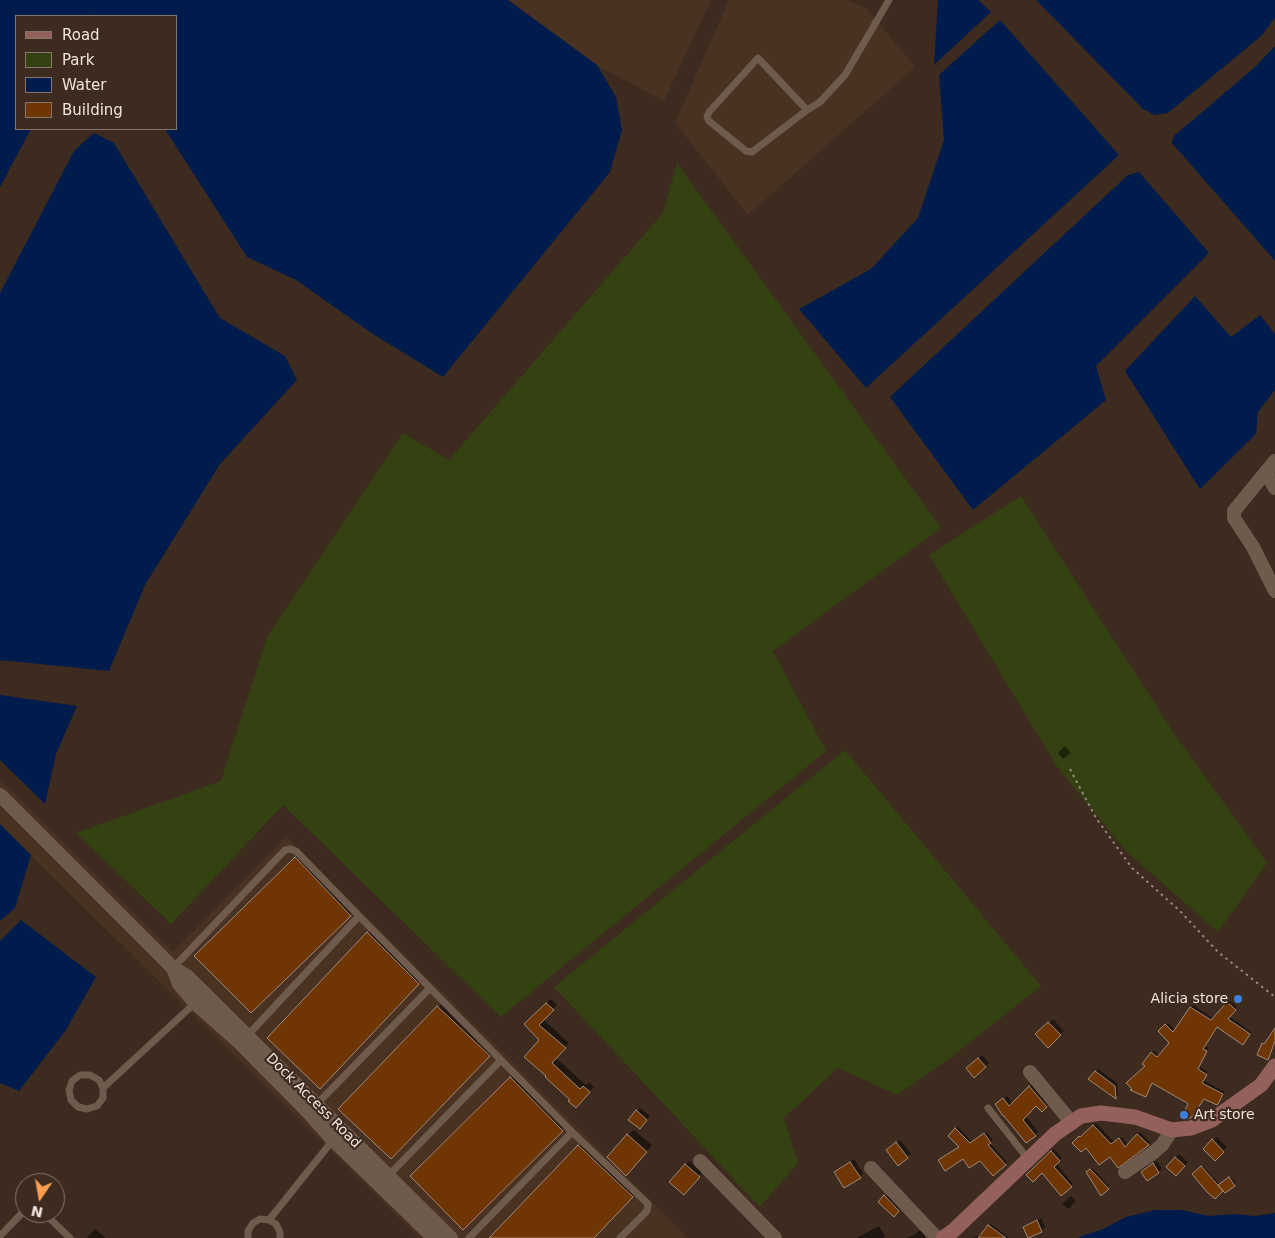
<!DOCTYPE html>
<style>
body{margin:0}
#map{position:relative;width:1275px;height:1238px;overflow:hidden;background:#3d2b20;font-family:"DejaVu Sans",sans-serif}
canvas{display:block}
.legend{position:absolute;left:15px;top:15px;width:162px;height:115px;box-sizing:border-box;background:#3d2b20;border:1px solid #85756c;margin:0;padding:6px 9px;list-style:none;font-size:15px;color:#f0e5dd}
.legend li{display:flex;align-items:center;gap:10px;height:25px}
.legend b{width:25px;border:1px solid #85756c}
.north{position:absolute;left:15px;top:1173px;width:50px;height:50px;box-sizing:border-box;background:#3d2b20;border:1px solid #85756c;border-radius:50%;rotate:192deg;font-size:14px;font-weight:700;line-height:20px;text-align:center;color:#f0e5dd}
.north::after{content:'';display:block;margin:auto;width:18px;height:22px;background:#fb9e51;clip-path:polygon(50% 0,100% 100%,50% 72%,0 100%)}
</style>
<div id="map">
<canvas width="1275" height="1238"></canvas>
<ul class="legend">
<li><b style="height:6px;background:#93605c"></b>Road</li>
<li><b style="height:14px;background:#344212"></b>Park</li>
<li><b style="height:14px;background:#001c4d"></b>Water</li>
<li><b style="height:14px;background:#6f3603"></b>Building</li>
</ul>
<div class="north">N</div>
</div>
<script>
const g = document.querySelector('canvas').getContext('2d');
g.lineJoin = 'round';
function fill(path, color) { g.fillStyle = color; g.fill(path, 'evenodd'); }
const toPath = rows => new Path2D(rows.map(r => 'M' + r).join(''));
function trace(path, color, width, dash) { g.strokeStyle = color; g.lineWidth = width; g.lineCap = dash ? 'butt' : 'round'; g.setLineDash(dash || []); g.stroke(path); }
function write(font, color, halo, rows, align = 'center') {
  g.font = font + ' "DejaVu Sans",sans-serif'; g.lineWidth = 4.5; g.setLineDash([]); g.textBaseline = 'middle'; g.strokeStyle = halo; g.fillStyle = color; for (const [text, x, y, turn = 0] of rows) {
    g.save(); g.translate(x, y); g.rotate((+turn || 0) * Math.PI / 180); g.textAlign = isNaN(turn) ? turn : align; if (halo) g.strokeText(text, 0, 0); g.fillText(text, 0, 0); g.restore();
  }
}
fill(toPath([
 [508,0,711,0,664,101,597,65],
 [729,0,847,0,867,9,915,67,748,215,675,123],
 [0,779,173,952,286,837,496,1045,688,1238,419,1238,363,1182,0,825]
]), '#493222');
fill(toPath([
 [677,163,941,528,773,651,826,751,501,1017,283,805,171,924,76,833,221,781,267,637,403,433,449,460,663,213],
 [1021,496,1173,732,1267,863,1218,932,1126,851,1058,768,929,555],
 [845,750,1041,986,949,1059,897,1095,838,1068,784,1118,798,1163,760,1207,554,987]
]), '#344212');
fill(toPath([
 [0,0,508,0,597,65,616,97,622,130,610,172,443,377,373,334,296,280,247,257,165,129,176,129,176,16,93,16,91,14,90,16,16,16,16,129,31,129,0,187],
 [938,0,978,0,991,12,934,65],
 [1036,0,1275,0,1275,18,1261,36,1168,113,1155,115,1143,109],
 [1000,20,1119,155,866,388,799,309,871,269,918,218,944,140,939,75],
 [1275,46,1275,261,1172,143,1174,136,1255,67],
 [94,133,114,143,220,318,285,356,297,380,220,464,145,585,109,671,0,660,0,293,74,151],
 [1139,172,1209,253,1096,366,1106,400,973,510,890,397,1128,175],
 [1195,296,1231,337,1260,315,1275,334,1275,390,1258,412,1256,434,1200,489,1125,371],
 [0,695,77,706,56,754,45,804,0,760],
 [0,824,31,855,15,908,0,921],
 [21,920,96,977,66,1030,19,1091,0,1083,0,941],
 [1155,1210,1182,1210,1208,1216,1235,1214,1255,1216,1275,1213,1275,1238,1077,1238,1103,1229,1126,1217]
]), '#001c4d');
fill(toPath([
 [1065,746,1071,753,1063,759,1058,753],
 [301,852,356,909,251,1011,196,956],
 [374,927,424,978,320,1087,268,1038],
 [551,999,557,1005,543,1019,569,1043,556,1058,586,1085,589,1082,594,1087,576,1106,571,1100,547,1077,541,1040,525,1024],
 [444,1001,495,1050,391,1158,340,1109],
 [1230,1001,1237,1007,1229,1016,1251,1032,1245,1041,1218,1026,1204,1046,1208,1048,1199,1066,1208,1072,1203,1080,1225,1092,1219,1101,1204,1098,1192,1116,1189,1104,1153,1082,1148,1093,1146,1095,1147,1066,1151,1053,1154,1051,1160,1055,1171,1043,1160,1031,1168,1023,1176,1031,1193,1005,1214,1019],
 [1053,1019,1064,1031,1048,1046,1037,1034],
 [982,1055,989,1063,985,1066,971,1065],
 [1098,1069,1117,1083,1118,1095,1115,1097,1090,1079],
 [517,1072,568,1124,463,1228,412,1176],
 [1033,1083,1050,1103,1042,1110,1036,1104,1026,1116,1038,1132,1035,1135,1000,1101,1007,1096,1013,1104],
 [640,1108,650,1116,643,1124,637,1111],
 [1096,1123,1114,1142,1122,1137,1128,1146,1140,1132,1150,1142,1118,1166,1110,1155,1086,1146,1073,1143],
 [958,1127,972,1142,986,1132,993,1140,990,1143,1007,1162,1005,1164,980,1160,961,1147,949,1136],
 [634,1130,652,1145,632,1168,628,1135],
 [1217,1137,1227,1147,1215,1159,1205,1149],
 [584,1140,638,1190,593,1238,491,1238],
 [900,1140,911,1153,898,1164,891,1147],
 [1054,1149,1062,1158,1056,1163,1073,1184,1071,1186,1042,1171,1027,1175],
 [1179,1154,1188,1162,1176,1174,1168,1167],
 [854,1159,863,1173,860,1177,839,1169],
 [689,1161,702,1172,688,1189,671,1181],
 [1157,1161,1162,1169,1147,1179,1146,1168],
 [1203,1166,1220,1185,1231,1177,1236,1183,1225,1191,1223,1189,1215,1197,1194,1174],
 [1092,1168,1109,1186,1102,1194,1088,1172],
 [889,1192,902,1206,894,1215,880,1202],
 [1071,1196,1076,1201,1068,1209,1062,1204],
 [1041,1218,1045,1227,1042,1231,1029,1237,1026,1227,1029,1223],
 [991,1224,1009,1238,973,1238,985,1232],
 [879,1226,885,1236,883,1238,856,1238],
 [95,1229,106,1238,87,1238],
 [920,1230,926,1236,924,1238,906,1238,914,1235]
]), '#0007');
const building = toPath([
 [295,857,351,916,251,1013,194,956,295,857],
 [367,932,419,984,320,1089,267,1038,367,932],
 [1227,1002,1236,1010,1228,1019,1250,1034,1243,1045,1217,1027,1203,1049,1207,1051,1198,1069,1207,1075,1202,1083,1223,1094,1218,1104,1217,1105,1204,1099,1192,1117,1188,1119,1182,1116,1188,1104,1187,1103,1152,1083,1146,1097,1130,1090,1132,1089,1126,1083,1145,1066,1142,1064,1151,1052,1157,1057,1169,1043,1158,1031,1165,1024,1173,1032,1190,1007,1211,1020,1227,1002],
 [546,1003,554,1010,539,1025,566,1048,552,1063,580,1089,583,1086,590,1092,576,1108,568,1101,570,1100,545,1077,546,1076,524,1057,539,1040,524,1024,546,1003],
 [437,1006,490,1056,391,1159,338,1109,437,1006],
 [1048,1022,1061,1035,1048,1048,1035,1034,1048,1022],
 [1275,1028,1275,1041,1268,1060,1257,1055,1262,1043,1264,1044,1275,1028],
 [978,1058,986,1067,974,1078,966,1068,978,1058],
 [1095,1071,1115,1086,1116,1099,1088,1079,1095,1071],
 [510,1077,563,1131,463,1230,410,1176,510,1077],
 [1029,1086,1047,1107,1042,1112,1036,1106,1023,1120,1036,1136,1026,1143,1004,1116,1003,1116,995,1104,1003,1098,1009,1106,1029,1086],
 [636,1110,647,1120,640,1129,628,1120,636,1110],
 [1093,1125,1111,1144,1119,1138,1125,1147,1137,1134,1149,1145,1118,1168,1110,1157,1099,1165,1086,1148,1081,1152,1072,1143,1079,1136,1080,1137,1093,1125],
 [955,1128,970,1143,984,1133,991,1143,988,1145,1006,1165,993,1176,980,1161,969,1168,963,1159,945,1171,938,1160,959,1147,948,1136,955,1128],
 [627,1134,647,1152,626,1176,607,1157,627,1134],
 [1212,1139,1224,1152,1215,1161,1203,1149,1212,1139],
 [896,1142,908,1158,898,1166,886,1150,896,1142],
 [578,1145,633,1197,594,1238,489,1238,578,1145],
 [1051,1151,1060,1161,1054,1167,1072,1187,1061,1196,1042,1173,1033,1182,1026,1175,1051,1151],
 [1175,1157,1185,1166,1176,1176,1166,1167,1175,1157],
 [850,1162,861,1178,844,1188,834,1172,850,1162],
 [1153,1163,1159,1173,1147,1181,1141,1172,1153,1163],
 [685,1164,700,1177,684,1195,669,1182,685,1164],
 [1201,1166,1223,1191,1215,1199,1207,1192,1192,1174,1201,1166],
 [1090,1169,1109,1189,1101,1196,1086,1172,1090,1169],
 [1229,1177,1235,1186,1225,1193,1218,1185,1229,1177],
 [884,1195,899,1211,894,1217,878,1202,884,1195],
 [1037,1220,1042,1232,1028,1238,1023,1227,1037,1220],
 [988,1225,1006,1238,978,1238,988,1225]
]);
fill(building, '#6f3603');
trace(building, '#9e897b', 1);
trace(toPath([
 [1070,769,1096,818,1132,868,1180,911,1218,952,1275,997]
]), '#95877d', 2, [2.5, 4]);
trace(toPath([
 [807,110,752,152,746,151,709,121,707,117,709,112,758,58,807,110,812,107,820,102,845,75,889,0],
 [173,968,285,850,290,849,296,851,359,916,572,1132,648,1204,647,1211,620,1238],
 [247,1036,359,916],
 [103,1088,99,1080,90,1075,80,1075,72,1081,69,1090,71,1100,78,1107,87,1109,97,1106,103,1098,103,1088,195,1003],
 [316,1105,430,988],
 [988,1108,1028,1159],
 [386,1178,501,1060],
 [44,1213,70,1238],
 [269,1220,333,1140],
 [0,1236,25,1210],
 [248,1238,248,1231,253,1223,260,1219,269,1220,276,1224,280,1232,280,1238],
 [469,1238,572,1132]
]), '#6f5b4e', 7);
trace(toPath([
 [1275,461,1234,511,1234,518,1253,547,1275,591],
 [1266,472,1275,488],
 [0,795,173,968,187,976,451,1238],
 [173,968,179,984,195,1003,240,1043,309,1113,333,1140,434,1238],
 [1030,1072,1072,1123],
 [700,1161,775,1238],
 [871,1168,937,1238],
 [1125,1172,1154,1152,1162,1145,1172,1130]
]), '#6f5b4e', 14);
trace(toPath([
 [943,1238,953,1231,1055,1134,1081,1116,1101,1113,1135,1117,1172,1130,1191,1128,1212,1120,1261,1085,1275,1066]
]), '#93605c', 15);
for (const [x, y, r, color] of [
 [1238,999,5,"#3f7fe0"],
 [1184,1115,5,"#3f7fe0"]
]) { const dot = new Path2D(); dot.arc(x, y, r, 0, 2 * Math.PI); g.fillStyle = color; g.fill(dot); trace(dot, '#3d2b20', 2); }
write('14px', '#f0e5dd', '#3d2b20', [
 ["Alicia store",1228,999],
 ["Art store",1194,1115,"left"]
], 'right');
write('14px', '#f0e5dd', '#3d2b20', [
 ["Dock Access Road",313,1101,45]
]);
</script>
